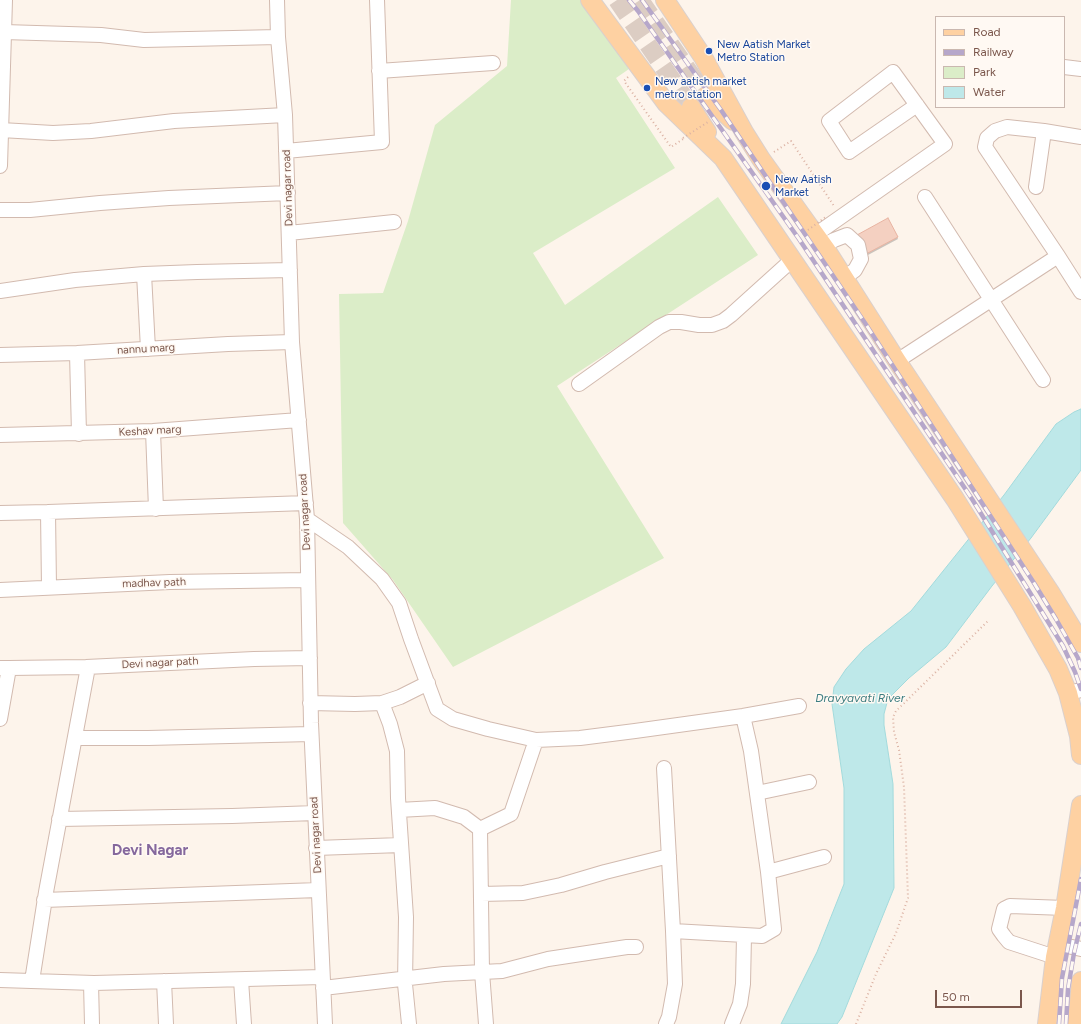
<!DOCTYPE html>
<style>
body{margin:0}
#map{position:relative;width:1081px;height:1024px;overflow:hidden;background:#fdf4eb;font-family:Figtree,sans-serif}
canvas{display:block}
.legend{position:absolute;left:935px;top:16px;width:130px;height:92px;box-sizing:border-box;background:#fff9f3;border:1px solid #cab8b0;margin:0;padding:5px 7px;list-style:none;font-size:12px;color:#7b574c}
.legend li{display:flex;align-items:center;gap:8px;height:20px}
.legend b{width:20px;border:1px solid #cab8b0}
.scale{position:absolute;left:935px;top:990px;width:87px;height:18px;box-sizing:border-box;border:2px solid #7b574c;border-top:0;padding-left:5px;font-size:12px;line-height:14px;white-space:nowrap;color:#7b574c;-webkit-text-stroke:3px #fff9f3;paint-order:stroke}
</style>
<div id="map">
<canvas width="1081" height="1024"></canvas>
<ul class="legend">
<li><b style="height:5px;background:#fed1a2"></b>Road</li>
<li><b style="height:5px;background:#b6a7ca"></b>Railway</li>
<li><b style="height:11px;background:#dbedc8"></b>Park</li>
<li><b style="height:11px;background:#bee8e9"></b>Water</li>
</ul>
<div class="scale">50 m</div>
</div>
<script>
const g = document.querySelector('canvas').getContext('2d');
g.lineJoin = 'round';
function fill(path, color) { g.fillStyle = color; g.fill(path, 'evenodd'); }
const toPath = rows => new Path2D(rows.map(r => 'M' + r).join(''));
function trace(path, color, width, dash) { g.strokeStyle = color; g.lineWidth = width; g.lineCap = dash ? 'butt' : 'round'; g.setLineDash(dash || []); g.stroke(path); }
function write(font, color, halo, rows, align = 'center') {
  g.font = font + ' Figtree,sans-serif'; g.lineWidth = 3; g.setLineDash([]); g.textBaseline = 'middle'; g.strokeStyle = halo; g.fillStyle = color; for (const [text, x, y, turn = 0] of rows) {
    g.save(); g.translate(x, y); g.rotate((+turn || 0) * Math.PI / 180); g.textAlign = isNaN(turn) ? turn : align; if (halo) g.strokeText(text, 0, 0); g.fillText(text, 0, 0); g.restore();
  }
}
fill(toPath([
 [511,0,580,0,629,69,616,78,675,168,533,253,565,305,718,197,758,255,557,386,664,558,453,667,393,580,343,523,339,294,383,293,408,221,435,125,507,66]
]), '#dbedc8');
const water = toPath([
 [1081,409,1081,470,1031,538,992,586,946,647,909,678,888,699,884,714,884,725,893,784,894,888,842,1017,837,1024,781,1024,817,952,844,884,844,788,832,704,834,687,846,669,864,649,911,611,1004,495,1056,424,1074,412,1081,409]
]);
fill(water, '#bee8e9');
trace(water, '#a3dadc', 1);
fill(toPath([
 [888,219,898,239,868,255,858,235]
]), '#0003');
const building = toPath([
 [888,218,898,237,866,254,857,235,888,218]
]);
fill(building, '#f4d0c1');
trace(building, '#e8b3a1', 1);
trace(toPath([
 [617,0,691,107],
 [640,0,706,96]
]), '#dccdc3', 18, [18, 9]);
const minor = toPath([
 [277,0,278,37,285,115,292,342,307,519,311,723,325,1024],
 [4,32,101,35,144,40,278,37],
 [1064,67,1081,69],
 [379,71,493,63],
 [1,130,53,133,91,131,174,121,285,115],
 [1081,137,1044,131,1007,127,995,131,987,138,985,147,1058,256,1081,292],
 [286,151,382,142,377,0],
 [0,166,5,0],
 [1036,187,1044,131],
 [925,197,1043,380],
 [0,210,30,210,100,203,169,198,288,193],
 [289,233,394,222],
 [815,235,945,144,893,72,829,121,849,152,917,105],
 [823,246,834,240,847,235,858,245,861,259,855,270,844,278],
 [144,274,148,349],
 [0,291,75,280,144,274,197,272,290,270],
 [77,353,79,434],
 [0,355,77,353,228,344,292,342],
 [897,361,1058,256],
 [579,384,659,327,669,322,681,322,699,325,712,325,723,321,731,315,793,259],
 [153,431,156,509],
 [0,435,153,431,299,420],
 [0,513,48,512],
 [307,519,348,547,382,579,399,603,411,639,437,709,453,719,488,729,536,740,580,738,635,731,743,716,799,706],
 [49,587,48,512,306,503],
 [0,590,170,582,308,580],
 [0,668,9,668,0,719],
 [9,668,86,667,254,659,310,658],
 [1068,693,1081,690],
 [310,703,355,704,382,703,390,724,397,751,398,798,406,917,405,984,409,1024],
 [382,703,400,697,428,683],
 [75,738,148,738,311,734],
 [664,768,673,931,675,984,669,1017,666,1024],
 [757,793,809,782],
 [399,810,435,808,464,817,480,829],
 [59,819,232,816,315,813],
 [316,848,401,845],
 [768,872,824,857],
 [481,894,523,893,561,885,605,872,669,856],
 [44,900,318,890],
 [673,931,762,936,774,929,768,872,751,751,743,716],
 [1058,944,1081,949],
 [1055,957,1009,942,1004,936,999,929,1004,909,1010,906,1065,908],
 [0,980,94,983,322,977],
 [241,980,244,1024],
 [32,981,46,892,88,667],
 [164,981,166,1024],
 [91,983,92,1024],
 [323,988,444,974,502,971,548,959,627,947,636,947],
 [486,1024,482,972,480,829,511,814,536,740],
 [732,1024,740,1004,743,984,744,936]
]);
const major = toPath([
 [590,0,666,103,723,158,955,499,1022,606,1058,669,1068,693,1079,736,1081,755],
 [665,0,703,57,744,132,761,159,827,251,897,361,1050,592,1081,643],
 [706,96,733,121],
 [691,107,707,132],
 [1047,1024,1055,957,1065,908,1081,805],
 [1077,1024,1081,981]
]);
trace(minor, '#d2baaf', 16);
trace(major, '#dad0cd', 20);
trace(toPath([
 [628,77,624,81,671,147,683,139],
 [774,152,791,141,834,206],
 [856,1024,876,974,896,933,908,898,904,787,899,750,894,732,893,717,896,711,989,620]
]), '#dbb2a3', 2, [1, 3]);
trace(minor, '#fff', 14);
trace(major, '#fed1a2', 18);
const rail = toPath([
 [629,0,638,11,799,239,972,499,1063,646,1075,672,1081,689],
 [642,0,721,110,865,323,1034,583,1056,619,1078,658,1081,668],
 [1059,1024,1062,978,1081,879],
 [1066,1024,1068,989,1074,953,1081,924]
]);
trace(rail, '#b6a7ca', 4.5);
trace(rail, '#fff9f3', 3, [9]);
trace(toPath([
 [683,138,708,122],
 [808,230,827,216]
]), '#dbb2a3', 2, [1, 3]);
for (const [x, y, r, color] of [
 [709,51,4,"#1a4fb4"],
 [647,88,4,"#1a4fb4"],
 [766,186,5,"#1a4fb4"]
]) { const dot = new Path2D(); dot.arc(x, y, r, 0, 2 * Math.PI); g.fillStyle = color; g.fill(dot); trace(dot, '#fff9f3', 1.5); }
write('11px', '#164399', '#fff9f3', [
 ["New Aatish Market",717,45],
 ["Metro Station",717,58],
 ["New aatish market",655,82],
 ["metro station",655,95],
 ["New Aatish",775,180],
 ["Market",775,193]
], 'left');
write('11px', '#7b574c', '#fff9f3', [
 ["Devi nagar road",288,188,-92],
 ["nannu marg",146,349,-3],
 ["Keshav marg",150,431,-3],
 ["Devi nagar road",305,512,-93],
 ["madhav path",154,583,-2],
 ["Devi nagar path",160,663,-3],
 ["Devi nagar road",316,835,-93]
]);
write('italic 12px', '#3d7d80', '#fff9f3', [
 ["Dravyavati River",860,698]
]);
write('bold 15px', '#85689d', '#fff9f3', [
 ["Devi Nagar",150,851]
]);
</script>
